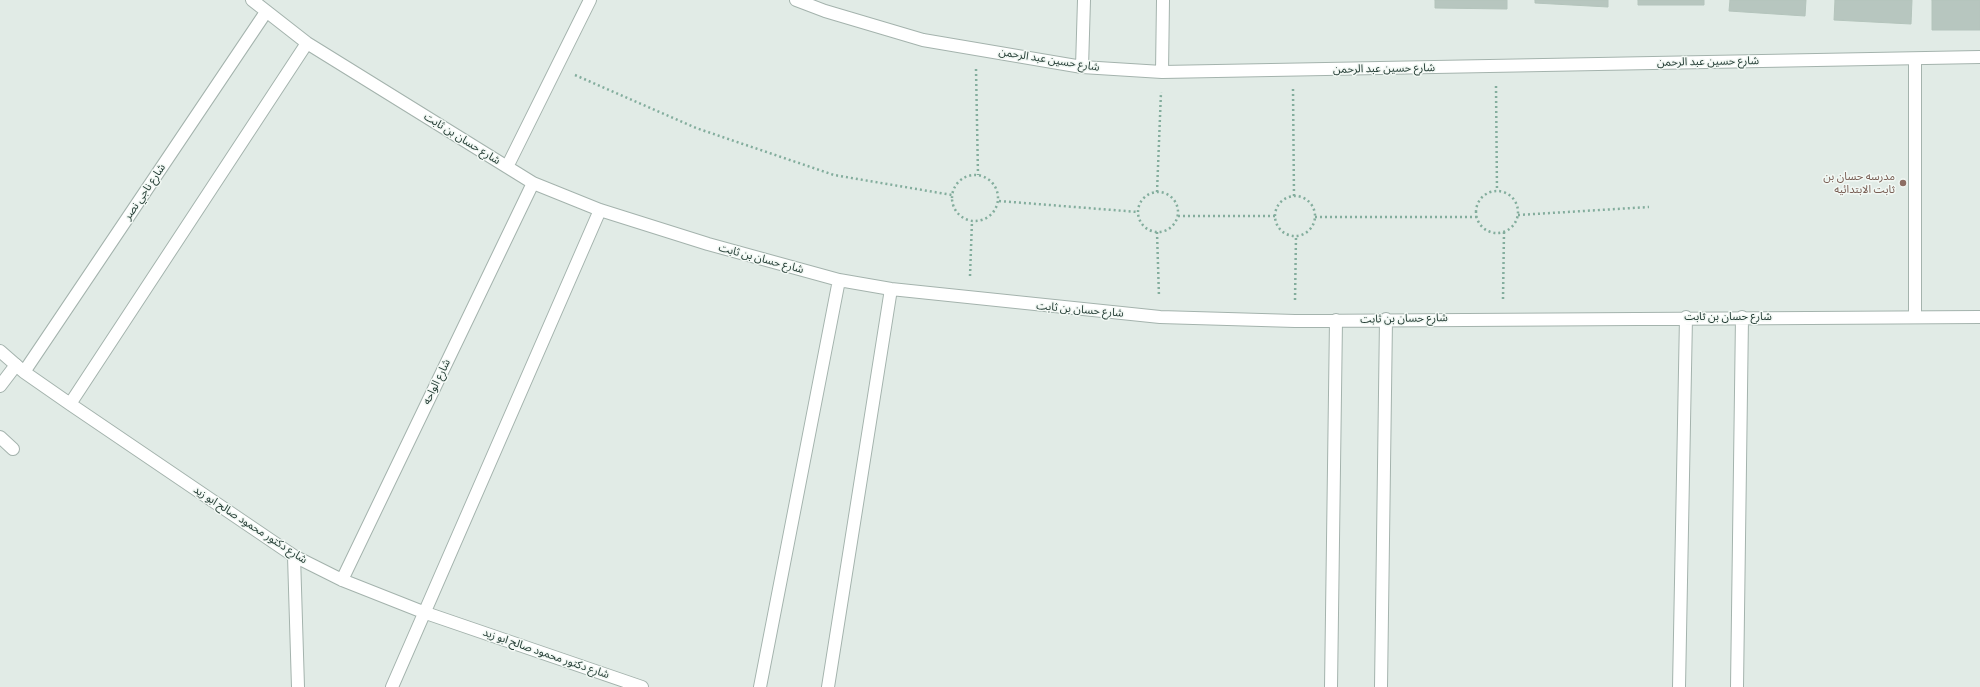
<!DOCTYPE html>
<meta charset="utf-8">
<style>
body{margin:0}
canvas{display:block;background:#e1ebe6}
</style>
<canvas width="1980" height="687"></canvas>
<script>
const g = document.querySelector('canvas').getContext('2d');
g.lineJoin = 'round';
function fill(path, color) { g.fillStyle = color; g.fill(path, 'evenodd'); }
const toPath = rows => new Path2D(rows.map(r => 'M' + r).join(''));
function trace(path, color, width, dash) { g.strokeStyle = color; g.lineWidth = width; g.lineCap = dash ? 'butt' : 'round'; g.setLineDash(dash || []); g.stroke(path); }
function write(font, color, halo, rows, align = 'center') {
  g.font = font + ' Signika,"Noto Sans Arabic",sans-serif'; g.lineWidth = 3; g.setLineDash([]); g.textBaseline = 'middle'; g.strokeStyle = halo; g.fillStyle = color; for (const [text, x, y, turn = 0] of rows) {
    g.save(); g.translate(x, y); g.rotate((+turn || 0) * Math.PI / 180); g.textAlign = isNaN(turn) ? turn : align; if (halo) g.strokeText(text, 0, 0); g.fillText(text, 0, 0); g.restore();
  }
}
const building = toPath([
 [1435,0,1507,0,1507,9,1435,8,1435,0],
 [1535,0,1608,0,1608,7,1535,3,1535,0],
 [1638,0,1704,0,1704,5,1638,5,1638,0],
 [1730,0,1806,0,1805,16,1729,11,1730,0],
 [1835,0,1912,0,1911,24,1834,20,1835,0],
 [1932,0,1980,0,1980,30,1932,30,1932,0]
]);
fill(building, '#b7c6bf');
trace(building, '#b4c4bc', 1);
const service = toPath([
 [1915,59,1915,317],
 [0,386,16,365],
 [0,437,13,449]
]);
const minor = toPath([
 [252,0,307,43,533,183,600,210,708,244,839,280,891,289,1160,317,1295,321,1980,317],
 [796,0,825,11,923,40,1082,67,1162,72,1980,57],
 [1082,67,1084,0],
 [1162,72,1163,0],
 [507,167,590,0],
 [0,351,24,372,70,404,294,556,342,580,423,612,642,687],
 [24,372,266,12],
 [70,404,307,43],
 [294,556,298,687],
 [342,580,533,183],
 [392,687,600,210],
 [760,687,839,280],
 [828,687,891,289],
 [1331,687,1336,320],
 [1381,687,1386,319],
 [1679,687,1686,317],
 [1737,687,1742,317]
]);
trace(service, '#a4b3ad', 14);
trace(minor, '#a4b3ad', 14);
trace(toPath([
 [976,69,978,175],
 [575,75,696,128,834,175,952,195],
 [1496,86,1497,191],
 [1293,89,1294,197],
 '952 198a23 23 0 1 1 46 0a23 23 0 1 1-46 0Z',
 '1476 212a21 21 0 1 1 42 0a21 21 0 1 1-42 0Z',
 [1157,192,1161,92],
 '1138 212a20 20 0 1 1 40 0a20 20 0 1 1-40 0Z',
 '1275 216a20 20 0 1 1 40 0a20 20 0 1 1-40 0Z',
 [999,201,1138,212],
 [1518,215,1649,207],
 [1178,216,1275,216],
 [1315,217,1477,217],
 [1157,232,1159,297],
 [970,276,972,221],
 [1503,299,1504,232],
 [1295,300,1296,236]
]), '#83ad9d', 2.5, [2, 3]);
trace(service, '#fff', 12);
trace(minor, '#fff', 12);
for (const [x, y, r, color] of [
 [1903,183,4,"#8d6e63"]
]) { const dot = new Path2D(); dot.arc(x, y, r, 0, 2 * Math.PI); g.fillStyle = color; g.fill(dot); trace(dot, '#f2f8f4', 1.5); }
write('11px', '#223b33', '#f2f8f4', [
 ["شارع حسين عبد الرحمن",1049,60,9],
 ["شارع حسين عبد الرحمن",1708,62,-1],
 ["شارع حسين عبد الرحمن",1384,69,-1],
 ["شارع حسان بن ثابت",462,139,32],
 ["شارع ناجي نصر",145,192,-56],
 ["شارع حسان بن ثابت",761,259,15],
 ["شارع حسان بن ثابت",1080,310,5],
 ["شارع حسان بن ثابت",1728,317],
 ["شارع حسان بن ثابت",1404,319,-1],
 ["شارع الواحه",437,382,-64],
 ["شارع دكتور محمود صالح ابو زيد",250,525,33],
 ["شارع دكتور محمود صالح ابو زيد",546,654,19]
]);
write('11px', '#785e54', '#f2f8f4', [
 ["مدرسه حسان بن",1895,177],
 ["ثابت الابتدائيه",1895,190]
], 'right');
</script>
